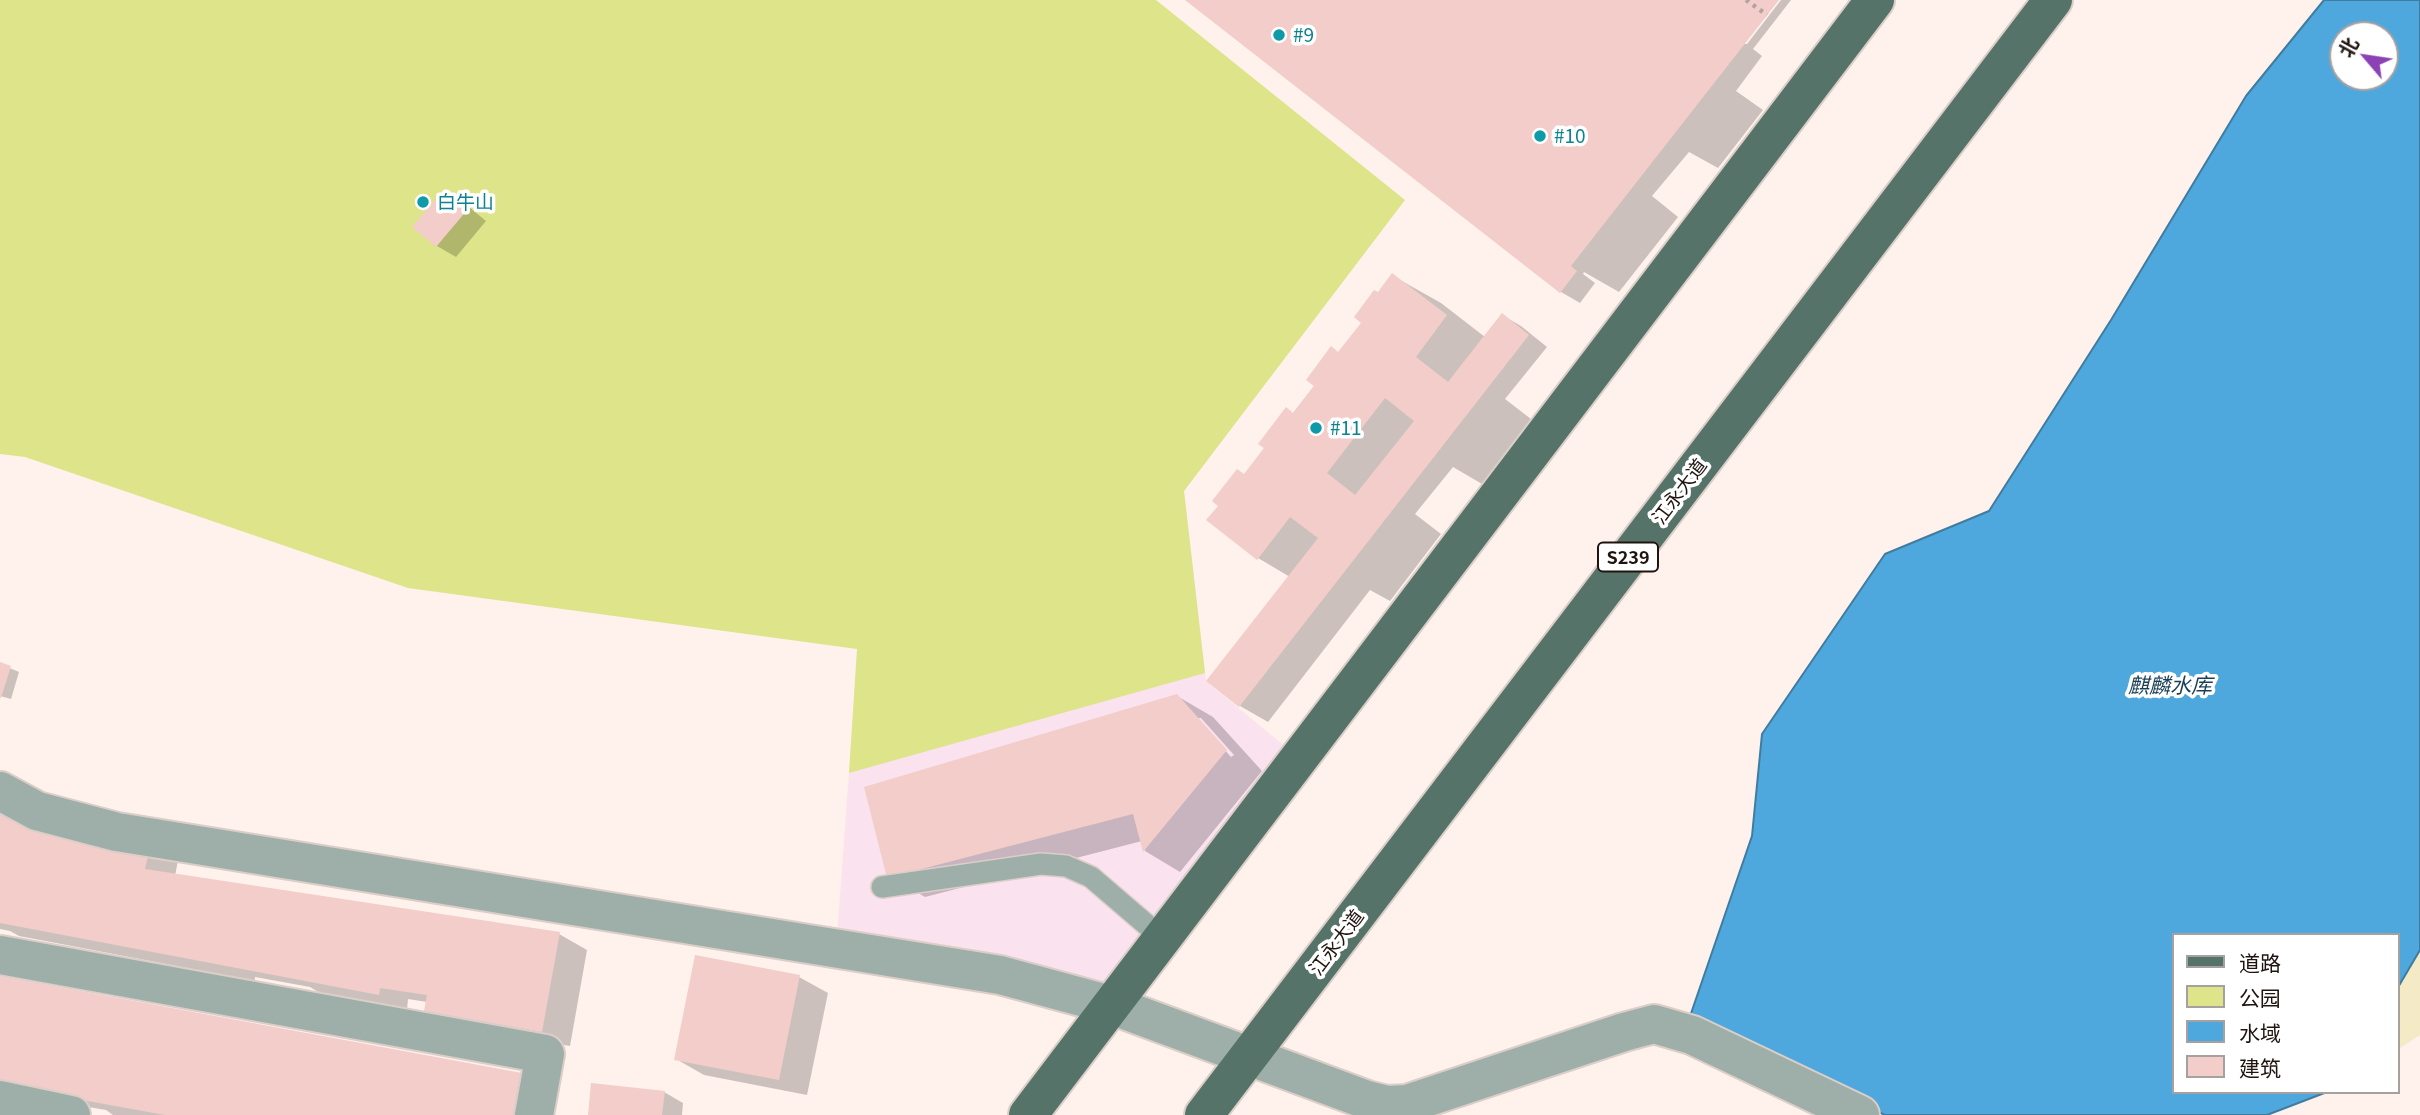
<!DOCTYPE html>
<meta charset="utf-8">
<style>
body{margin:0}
#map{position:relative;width:2420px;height:1115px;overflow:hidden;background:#fff1eb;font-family:Georgia,"Noto Sans SC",serif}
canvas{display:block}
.legend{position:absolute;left:2172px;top:933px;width:228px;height:161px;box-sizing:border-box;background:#fff;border:2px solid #a6a19f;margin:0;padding:9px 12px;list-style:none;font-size:21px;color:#20140f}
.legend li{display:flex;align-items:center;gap:14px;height:35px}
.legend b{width:35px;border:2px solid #a6a19f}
.north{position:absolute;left:2329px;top:21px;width:70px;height:70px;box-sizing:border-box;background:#fff;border:2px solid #a6a19f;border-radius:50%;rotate:299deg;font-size:19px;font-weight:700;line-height:28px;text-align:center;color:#20140f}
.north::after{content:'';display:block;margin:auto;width:24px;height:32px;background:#8c42b4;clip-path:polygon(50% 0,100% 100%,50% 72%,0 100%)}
</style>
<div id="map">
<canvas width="2420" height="1115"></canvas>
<ul class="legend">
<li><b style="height:9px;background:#56736a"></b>道路</li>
<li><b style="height:19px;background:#dee489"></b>公园</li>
<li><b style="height:19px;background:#4ea8de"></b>水域</li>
<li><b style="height:19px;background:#f2cdc9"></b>建筑</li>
</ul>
<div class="north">北</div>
</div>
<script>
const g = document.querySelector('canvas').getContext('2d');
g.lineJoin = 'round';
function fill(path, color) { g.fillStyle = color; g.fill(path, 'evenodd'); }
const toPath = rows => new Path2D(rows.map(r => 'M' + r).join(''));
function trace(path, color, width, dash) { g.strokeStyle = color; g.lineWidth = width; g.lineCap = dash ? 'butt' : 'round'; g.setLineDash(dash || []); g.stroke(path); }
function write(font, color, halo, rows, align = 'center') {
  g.font = font + ' Georgia,"Noto Sans SC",serif'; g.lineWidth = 7; g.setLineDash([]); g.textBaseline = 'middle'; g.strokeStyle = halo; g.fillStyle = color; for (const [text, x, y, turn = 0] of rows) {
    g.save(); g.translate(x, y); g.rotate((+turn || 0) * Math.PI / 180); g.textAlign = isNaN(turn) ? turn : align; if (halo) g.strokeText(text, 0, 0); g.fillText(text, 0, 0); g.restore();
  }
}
fill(toPath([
 [1184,491,1206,681,1299,758,1126,987,837,938,858,649]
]), '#fae2ef');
fill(toPath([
 [0,0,1156,0,1405,200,1184,491,1205,673,849,773,857,649,408,588,25,457,0,454]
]), '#dee489');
fill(toPath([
 [2420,950,2420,1035,2397,1050,2397,989]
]), '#f4eac5');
const water = toPath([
 [2324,0,2420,0,2420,950,2397,989,2397,935,2173,935,2173,1092,2327,1092,2267,1115,1885,1115,1686,1028,1752,836,1762,734,1885,554,1989,511,2111,320,2246,96,2324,0],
 [2343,35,2385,35,2385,77,2343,77,2343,35]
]);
fill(water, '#4ea8de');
trace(water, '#407ca0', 2);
fill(toPath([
 [1187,0,1776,0,1742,44,1747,44,1781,0,1791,0,1753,49,1762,56,1736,91,1763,110,1718,168,1689,152,1652,196,1678,217,1619,292,1584,272,1583,274,1595,283,1580,303,1561,292],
 [444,191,463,202,486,221,456,257,437,246],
 [1393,276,1441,303,1485,337,1502,315,1521,326,1547,347,1505,399,1531,419,1482,484,1453,467,1415,514,1441,534,1390,601,1370,590,1268,722,1240,706,1290,577,1258,558,1245,475,1363,323],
 [0,664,19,672,11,699,0,696],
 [1177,696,1213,717,1262,771,1180,872,1145,851,1142,841,925,897,889,876],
 [1196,718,1201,718,1234,755,1231,757],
 [0,811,179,855,175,876,559,934,587,950,570,1046,454,1026,426,1010,427,1002,408,999,407,1010,320,993,310,987,255,977,255,981,19,936,10,931,0,929],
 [799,977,828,993,807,1095,704,1075,676,1059],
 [0,978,521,1075,549,1091,545,1115,113,1115,106,1110,17,1095],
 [664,1092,683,1103,682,1115,589,1115]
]), '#0003');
fill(toPath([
 [1185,0,1779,0,1571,266,1577,271,1560,293],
 [444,189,468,209,436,247,412,227],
 [1392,273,1447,315,1416,357,1448,382,1502,313,1529,335,1239,707,1206,681,1318,538,1290,517,1257,560,1206,520,1218,506,1212,501,1237,469,1244,474,1264,448,1258,444,1286,407,1293,413,1314,386,1306,380,1331,346,1338,352,1361,323,1354,317,1374,290,1378,292],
 [1385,398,1414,421,1355,495,1327,473],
 [0,662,11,666,1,698,0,698],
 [1177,694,1227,750,1143,852,1133,814,887,878,864,787],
 [0,809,152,838,145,869,560,932,542,1032,424,1011,427,995,380,988,379,995,0,923],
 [695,955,800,975,779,1080,674,1060],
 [0,976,522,1073,514,1115,165,1115,0,1085],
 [591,1083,665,1091,662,1115,588,1115]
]), '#f2cdc9');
const service = toPath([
 [882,887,1041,864,1066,866,1091,877,1162,938]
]);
const minor = toPath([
 [0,791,37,811,117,832,1000,975,1111,1005,1367,1100,1387,1105,1407,1104,1624,1032,1654,1024,1692,1035,1860,1115],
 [0,955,545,1054,534,1115],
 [0,1100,71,1115]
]);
const primary = toPath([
 [1028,1115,1875,0],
 [1204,1115,2053,0]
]);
trace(service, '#dbcec8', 24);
trace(minor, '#dbcec8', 42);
trace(primary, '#dbcec8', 42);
trace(toPath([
 [1746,0,1767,15]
]), '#b2a49f', 4.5, [3.5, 5]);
trace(service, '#9eaea8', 21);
trace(minor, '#9eaea8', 38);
trace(primary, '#56736a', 38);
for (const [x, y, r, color] of [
 [1279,35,7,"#0f9aa8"],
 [1540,136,7,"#0f9aa8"],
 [423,202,7,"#0f9aa8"],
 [1316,428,7,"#0f9aa8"]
]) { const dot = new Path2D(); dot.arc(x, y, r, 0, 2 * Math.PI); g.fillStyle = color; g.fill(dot); trace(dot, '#fff', 2.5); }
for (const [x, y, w] of [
 [1628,557,60]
]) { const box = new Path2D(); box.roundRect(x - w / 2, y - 14.5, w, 29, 5); g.fillStyle = '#fff'; g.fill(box); trace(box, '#20140f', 2); }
write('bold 18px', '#20140f', null, [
 ["S239",1628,557]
]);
write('19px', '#0d838f', '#fff', [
 ["#9",1293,35],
 ["#10",1554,136],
 ["白牛山",437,202],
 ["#11",1330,428]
], 'left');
write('19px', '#20140f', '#fff', [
 ["江永大道",1679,491,-53],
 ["江永大道",1336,942,-53]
]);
write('italic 21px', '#193f56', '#fff', [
 ["麒麟水库",2170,685]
]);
</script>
